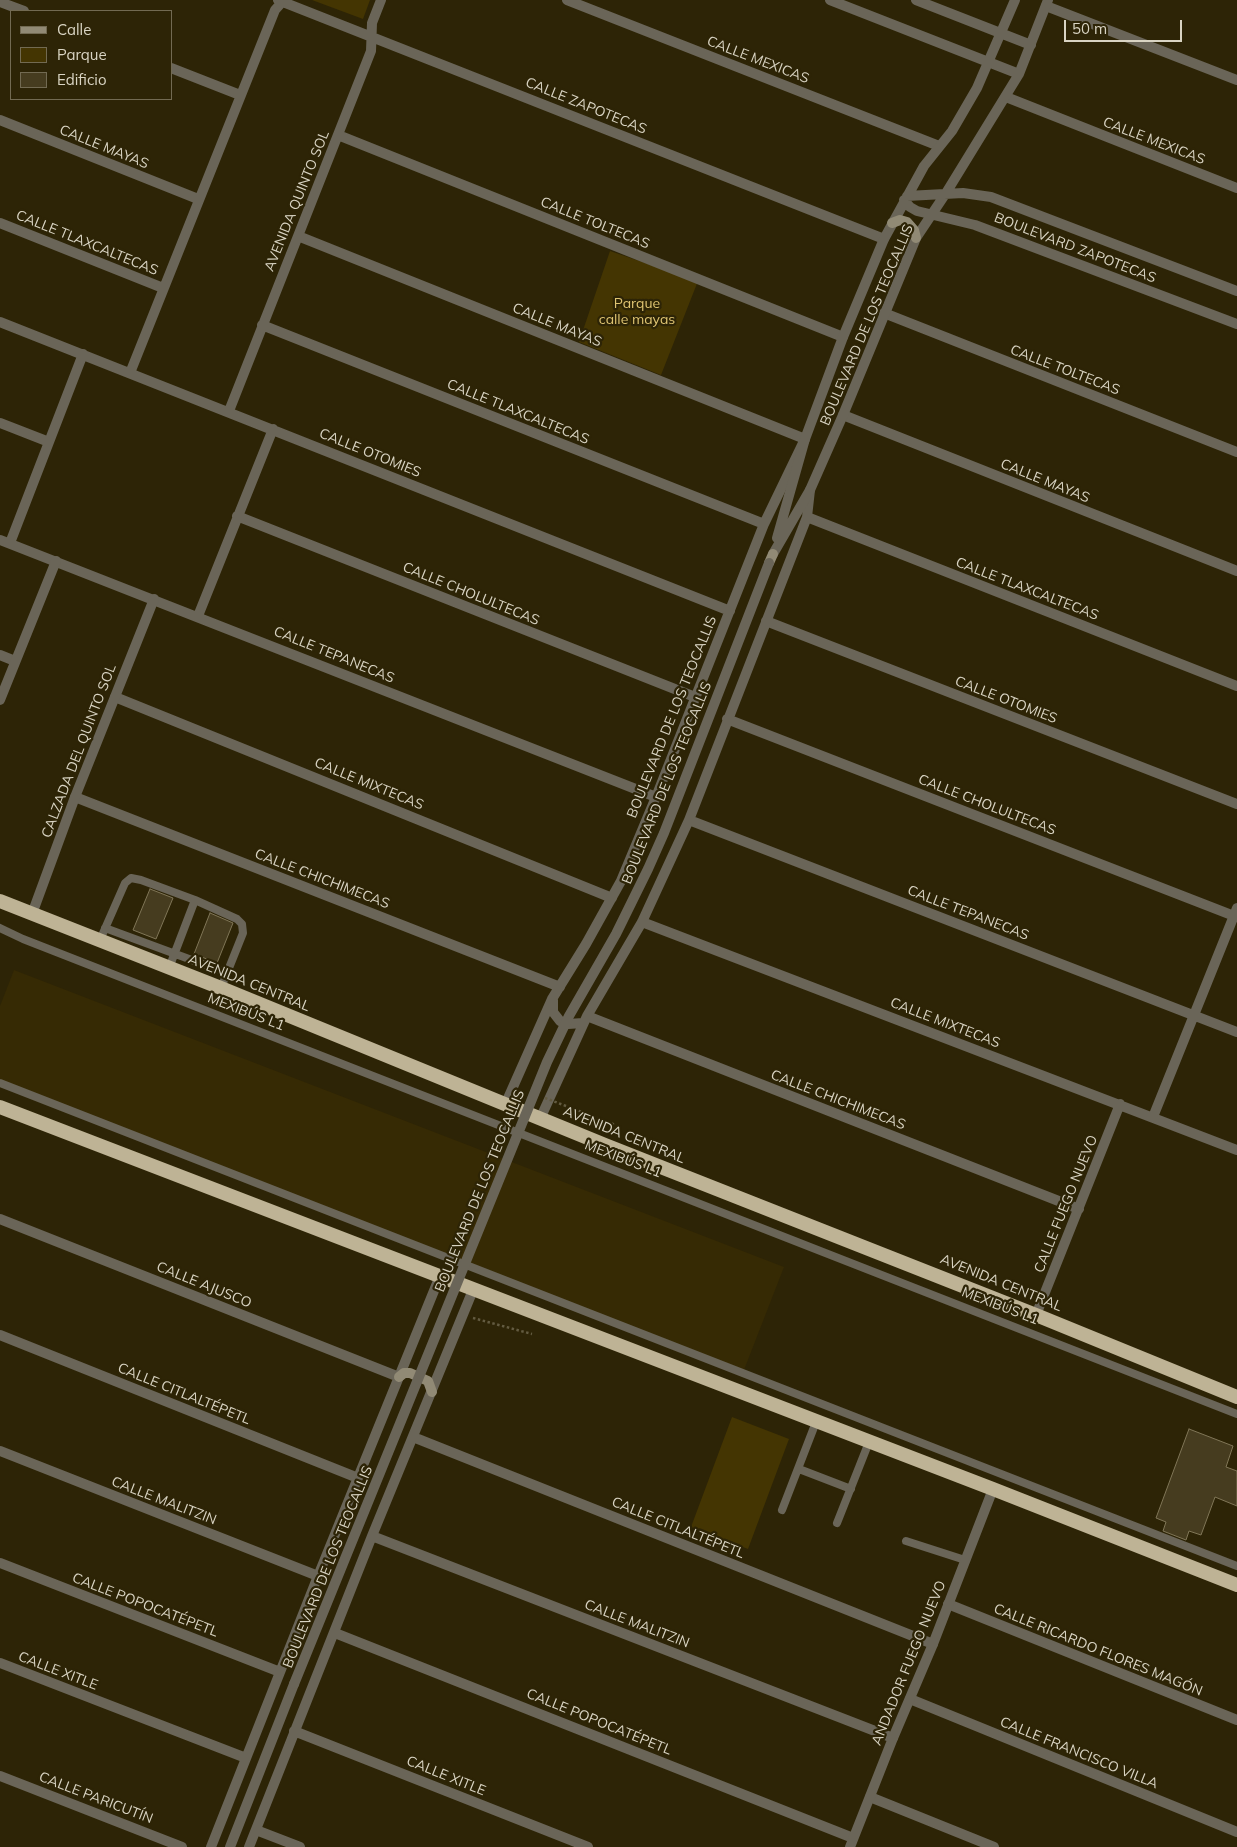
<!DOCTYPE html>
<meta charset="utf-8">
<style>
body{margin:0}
#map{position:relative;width:1237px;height:1847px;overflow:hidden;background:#2d2406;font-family:Mulish,sans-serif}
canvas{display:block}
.legend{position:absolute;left:10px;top:10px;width:162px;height:90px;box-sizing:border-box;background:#2d2406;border:1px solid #726a52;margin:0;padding:6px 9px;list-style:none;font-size:15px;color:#d9d4c3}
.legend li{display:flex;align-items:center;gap:10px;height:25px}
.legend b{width:25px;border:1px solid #726a52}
.scale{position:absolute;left:1064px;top:20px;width:118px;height:22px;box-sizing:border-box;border:2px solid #d9d4c3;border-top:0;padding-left:6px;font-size:15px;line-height:18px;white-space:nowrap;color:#d9d4c3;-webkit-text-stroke:4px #2d2406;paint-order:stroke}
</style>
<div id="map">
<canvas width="1237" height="1847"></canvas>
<ul class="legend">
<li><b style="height:6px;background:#918a75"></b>Calle</li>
<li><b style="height:14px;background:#443502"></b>Parque</li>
<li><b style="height:14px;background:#463c1f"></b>Edificio</li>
</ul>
<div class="scale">50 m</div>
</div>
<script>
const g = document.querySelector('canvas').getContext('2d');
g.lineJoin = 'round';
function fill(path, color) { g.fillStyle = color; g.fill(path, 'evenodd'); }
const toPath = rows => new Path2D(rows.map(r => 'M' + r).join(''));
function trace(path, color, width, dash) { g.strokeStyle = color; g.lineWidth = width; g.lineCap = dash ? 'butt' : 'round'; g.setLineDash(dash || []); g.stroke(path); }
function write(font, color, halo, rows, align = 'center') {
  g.font = font + ' Mulish,sans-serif'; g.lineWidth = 4.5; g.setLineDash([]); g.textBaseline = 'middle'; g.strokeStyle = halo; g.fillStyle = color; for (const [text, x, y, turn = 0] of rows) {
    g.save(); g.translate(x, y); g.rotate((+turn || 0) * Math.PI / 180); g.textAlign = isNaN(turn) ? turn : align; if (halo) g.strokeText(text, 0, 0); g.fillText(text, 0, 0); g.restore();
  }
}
fill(toPath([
 [14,970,784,1267,744,1370,0,1081,0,1006]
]), '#362a04');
fill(toPath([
 [312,0,370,0,363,19],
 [610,251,698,281,661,375,579,342],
 [732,1417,789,1439,748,1549,691,1527]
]), '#443502');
const building = toPath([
 [150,889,173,898,156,939,133,930,150,889],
 [210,913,233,923,217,963,194,954,210,913],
 [1189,1429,1233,1446,1226,1467,1237,1471,1237,1506,1215,1497,1201,1535,1189,1531,1186,1540,1163,1531,1166,1522,1156,1518,1189,1429]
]);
fill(building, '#463c1f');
trace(building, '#807657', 1);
trace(toPath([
 [574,1109,613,1124,610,1132],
 [473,1318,532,1334]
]), '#635b41', 2.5, [2.5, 2.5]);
trace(toPath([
 [0,928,23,939,1237,1414],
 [105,928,227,973],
 [100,940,125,883,131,878,141,880,195,900,237,919,242,924,243,933,221,988],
 [169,968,195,900],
 [0,1083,1237,1566],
 [799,1469,851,1489],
 [782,1510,816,1422],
 [837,1523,869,1442],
 [906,1541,965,1560]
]), '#6a6558', 8);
trace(toPath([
 [278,0,884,239],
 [567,0,939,146],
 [0,2,24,11],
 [1046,6,1237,80],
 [171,68,240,95],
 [1006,97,1237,188],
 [0,120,198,199],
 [338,135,843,337],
 [0,223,163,288],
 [298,236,805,439,764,524,656,797,621,881,586,944,552,999,505,1105],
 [884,313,1237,452],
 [0,322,730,611],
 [262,325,764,524],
 [130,373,275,10,284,0],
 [229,411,371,51,372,23,381,0],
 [843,415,1237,571],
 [0,423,49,442],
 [237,516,695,697],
 [807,517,1237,686],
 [0,540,656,797],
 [10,543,83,354],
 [198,616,273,429],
 [766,621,1237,804],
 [0,655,15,661],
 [115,697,612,898],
 [727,719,1237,917],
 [75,797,560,987],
 [689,820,1237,1032],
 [642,922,1237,1150],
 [553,1000,553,1012,560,1021,568,1024,583,1023],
 [587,1016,1079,1209],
 [1153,1117,1237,908],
 [540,1119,587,1016,642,922,689,820,807,517,810,490],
 [0,1219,399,1377],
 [1036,1315,1120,1104],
 [0,1335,358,1478],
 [413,1437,933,1644],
 [0,1451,318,1576],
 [372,1536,893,1738],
 [0,1563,280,1672],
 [948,1604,1237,1720],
 [335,1633,853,1838],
 [0,1663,246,1758],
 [910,1699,1237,1832],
 [294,1731,588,1847],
 [0,1776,182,1847],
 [870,1797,994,1847],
 [256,1830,300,1847],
 [211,1847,318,1576,440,1276],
 [249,1847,372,1536,473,1290]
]), '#6a6558', 10);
trace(toPath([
 [830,0,1019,74],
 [916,0,1031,45],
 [907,196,963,193,991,197,1237,291],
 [904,200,910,207,917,211,975,225,1237,324],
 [777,538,805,439,843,337,884,239,924,166,952,131,977,88,1015,0],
 [773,554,810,490,843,415,916,238,946,193,1019,74,1048,0],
 [0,700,56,561],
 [32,914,75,797,154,599],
 [230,1847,294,1684],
 [850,1847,893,1738,933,1644,993,1489]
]), '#6a6558', 10);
trace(toPath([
 [892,223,900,220,907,222,914,230,916,238],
 [769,563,773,554],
 [399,1377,404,1373,410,1373,428,1381,432,1392]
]), '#918a75', 10);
trace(toPath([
 [0,901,221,988,605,1145,1036,1315,1237,1397],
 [0,1107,993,1489,1237,1585]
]), '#beb395', 14);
trace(toPath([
 [545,1098,574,1109]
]), '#635b41', 2.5, [2.5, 2.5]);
trace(toPath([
 [294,1684,547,1062,569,1016,616,934,648,869,664,833,769,563]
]), '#6a6558', 10);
write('14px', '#d9d4c3', '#2d2406', [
 ["CALLE MEXICAS",758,60,21],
 ["CALLE ZAPOTECAS",586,106,22],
 ["CALLE MEXICAS",1154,141,21],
 ["CALLE MAYAS",104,147,22],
 ["AVENIDA QUINTO SOL",297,201,-68],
 ["CALLE TOLTECAS",595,223,22],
 ["CALLE TLAXCALTECAS",87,243,22],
 ["BOULEVARD ZAPOTECAS",1075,248,21],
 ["CALLE MAYAS",557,325,22],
 ["BOULEVARD DE LOS TEOCALLIS",867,325,-67],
 ["CALLE TOLTECAS",1065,370,21],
 ["CALLE TLAXCALTECAS",518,412,22],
 ["CALLE OTOMIES",370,453,22],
 ["CALLE MAYAS",1045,481,22],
 ["CALLE TLAXCALTECAS",1027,589,21],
 ["CALLE CHOLULTECAS",471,594,22],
 ["CALLE TEPANECAS",334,655,22],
 ["CALLE OTOMIES",1006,700,21],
 ["BOULEVARD DE LOS TEOCALLIS",672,717,-68],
 ["CALZADA DEL QUINTO SOL",79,751,-69],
 ["BOULEVARD DE LOS TEOCALLIS",667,783,-68],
 ["CALLE MIXTECAS",369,784,22],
 ["CALLE CHOLULTECAS",987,805,21],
 ["CALLE CHICHIMECAS",322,879,21],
 ["CALLE TEPANECAS",968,913,21],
 ["AVENIDA CENTRAL",249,983,22],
 ["MEXIBÚS L1",246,1012,21],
 ["CALLE MIXTECAS",945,1023,21],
 ["CALLE CHICHIMECAS",838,1100,21],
 ["AVENIDA CENTRAL",624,1135,22],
 ["MEXIBÚS L1",623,1159,21],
 ["BOULEVARD DE LOS TEOCALLIS",480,1191,-68],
 ["CALLE FUEGO NUEVO",1066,1204,-68],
 ["AVENIDA CENTRAL",1001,1283,22],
 ["CALLE AJUSCO",204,1285,22],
 ["MEXIBÚS L1",1000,1306,21],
 ["CALLE CITLALTÉPETL",184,1394,22],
 ["CALLE MALITZIN",164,1501,21],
 ["CALLE CITLALTÉPETL",678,1528,22],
 ["BOULEVARD DE LOS TEOCALLIS",328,1567,-68],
 ["CALLE POPOCATÉPETL",145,1605,21],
 ["CALLE MALITZIN",637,1624,21],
 ["CALLE RICARDO FLORES MAGÓN",1098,1650,22],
 ["ANDADOR FUEGO NUEVO",909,1663,-68],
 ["CALLE XITLE",58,1671,21],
 ["CALLE POPOCATÉPETL",599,1722,22],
 ["CALLE FRANCISCO VILLA",1079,1753,22],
 ["CALLE XITLE",446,1776,22],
 ["CALLE PARICUTÍN",96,1798,21]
]);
write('14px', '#dfc472', '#2d2406', [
 ["Parque",637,304],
 ["calle mayas",637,320]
]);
</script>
